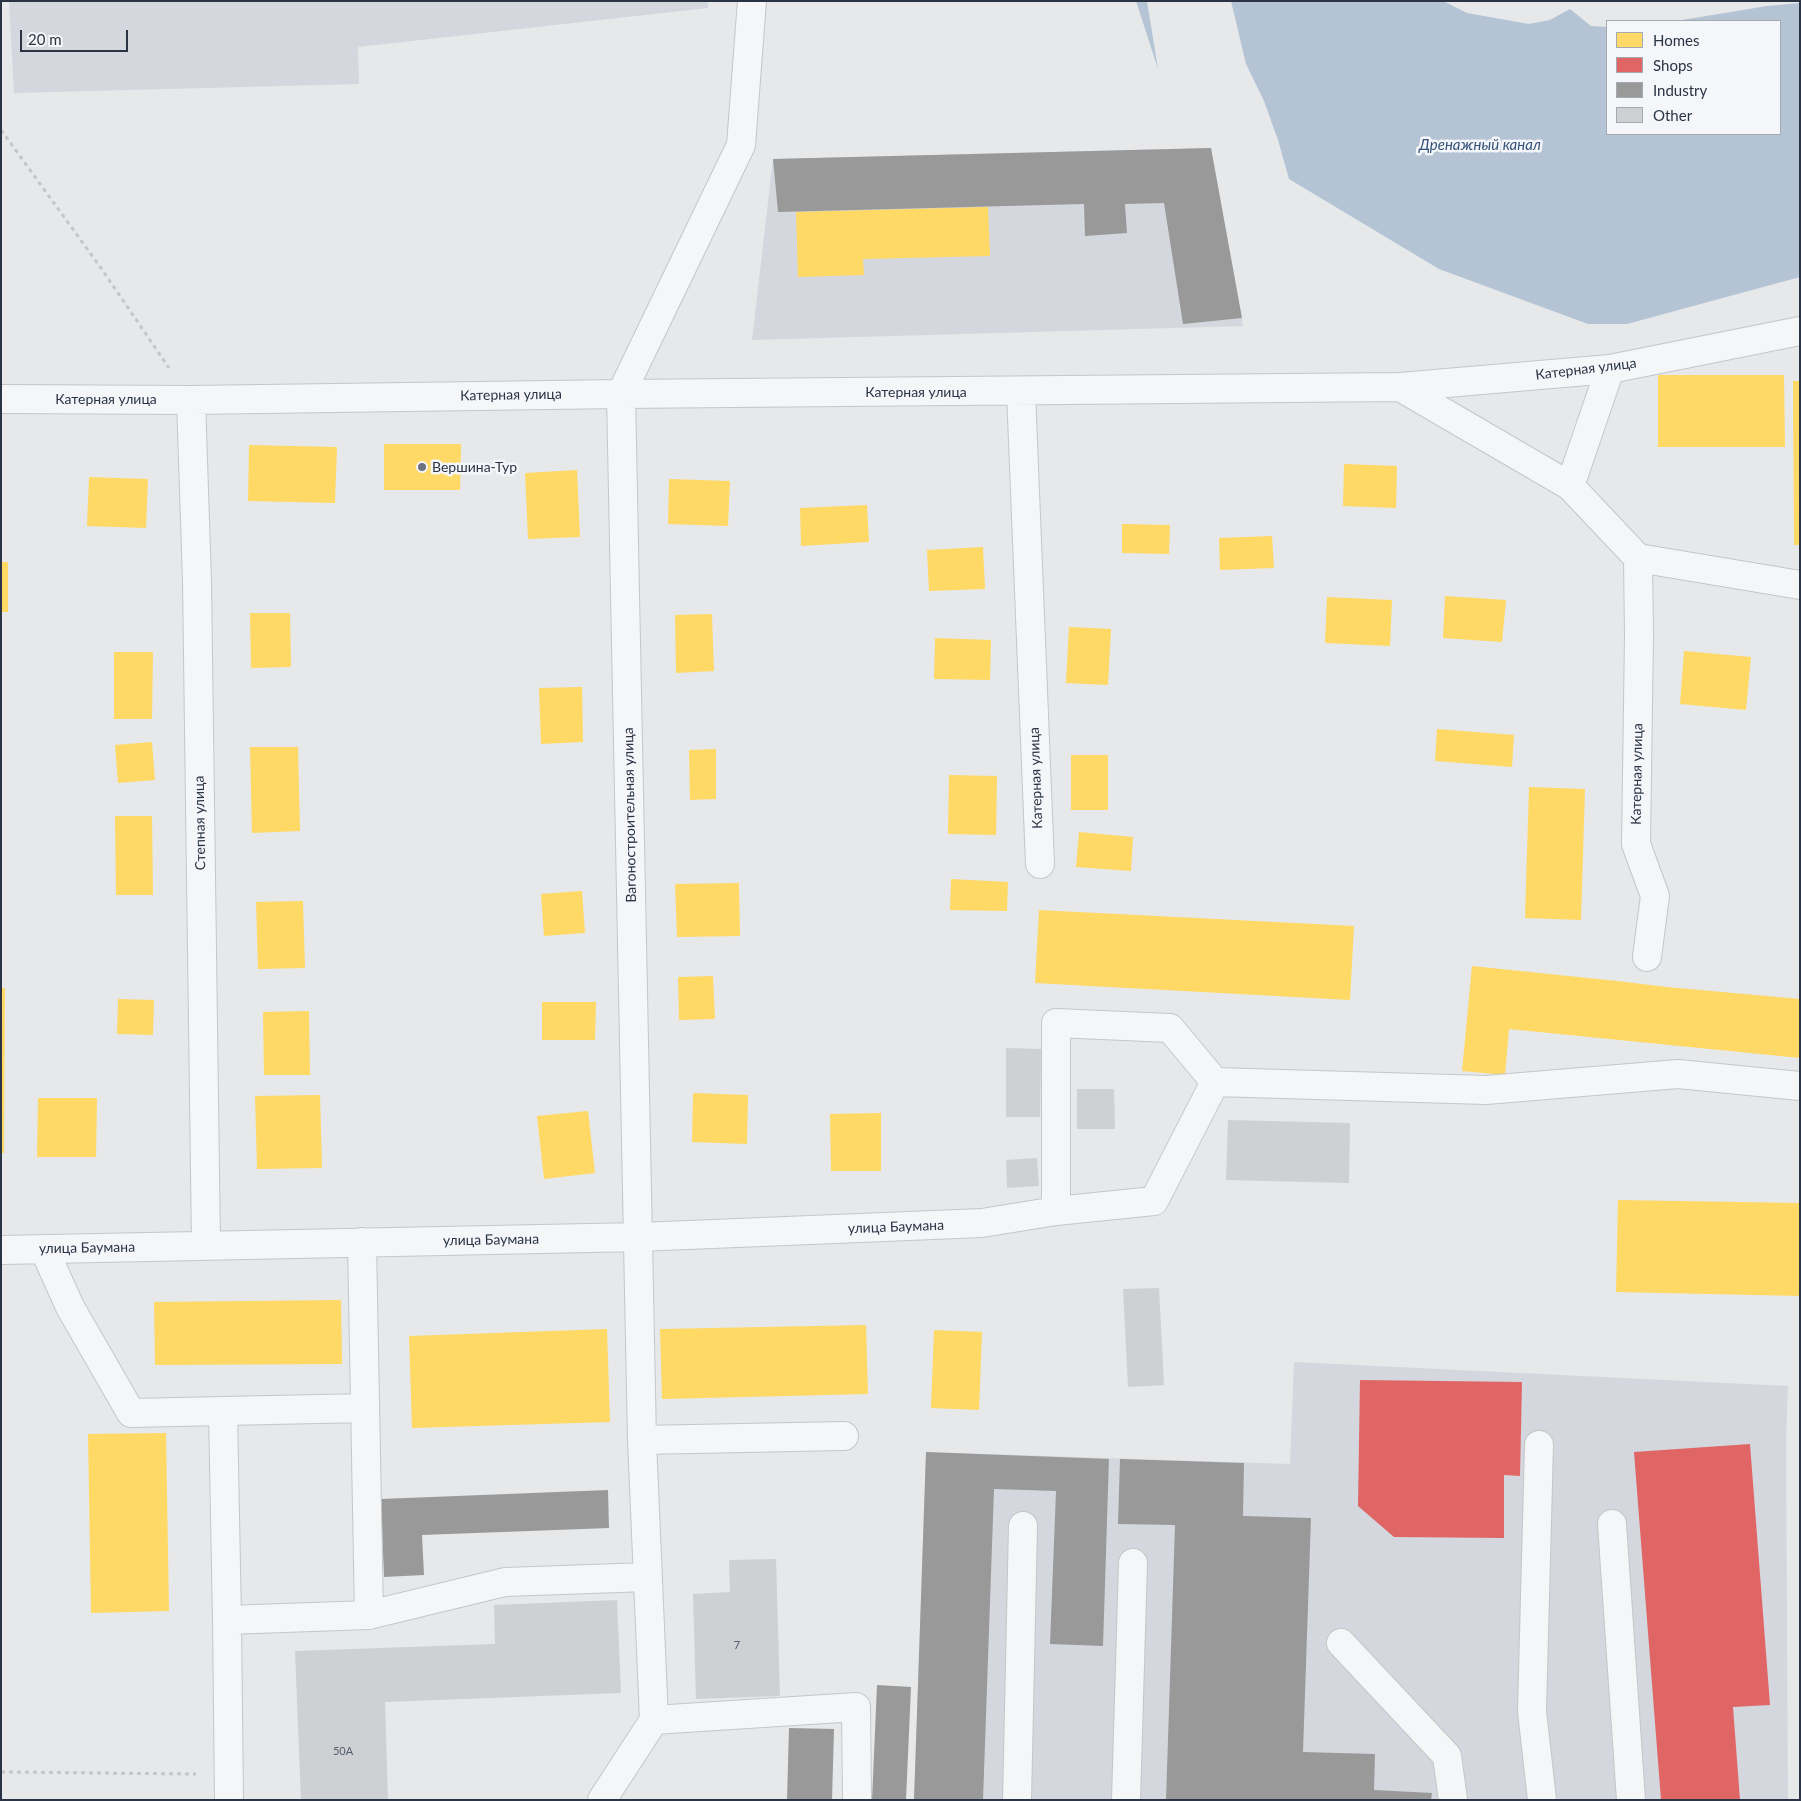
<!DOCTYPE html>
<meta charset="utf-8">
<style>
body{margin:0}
#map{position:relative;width:1801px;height:1801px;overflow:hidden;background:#e6e8ea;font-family:Lato,sans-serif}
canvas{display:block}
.frame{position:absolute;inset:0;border:2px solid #2b3445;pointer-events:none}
.legend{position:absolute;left:1606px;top:20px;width:175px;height:115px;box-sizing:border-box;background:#f4f6f9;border:1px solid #a4a8b1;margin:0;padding:6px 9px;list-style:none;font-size:15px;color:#2b3445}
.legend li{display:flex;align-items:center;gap:10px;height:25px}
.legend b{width:25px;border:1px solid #a4a8b1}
.scale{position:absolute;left:20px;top:30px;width:108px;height:22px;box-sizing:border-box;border:2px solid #2b3445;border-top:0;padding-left:6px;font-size:15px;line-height:18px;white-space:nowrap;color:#2b3445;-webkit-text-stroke:4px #f4f6f9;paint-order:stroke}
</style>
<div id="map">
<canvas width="1801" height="1801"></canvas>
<div class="frame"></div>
<ul class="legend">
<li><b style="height:14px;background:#ffd966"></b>Homes</li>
<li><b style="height:14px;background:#e06666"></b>Shops</li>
<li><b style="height:14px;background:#999"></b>Industry</li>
<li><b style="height:14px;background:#ced0d3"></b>Other</li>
</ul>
<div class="scale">20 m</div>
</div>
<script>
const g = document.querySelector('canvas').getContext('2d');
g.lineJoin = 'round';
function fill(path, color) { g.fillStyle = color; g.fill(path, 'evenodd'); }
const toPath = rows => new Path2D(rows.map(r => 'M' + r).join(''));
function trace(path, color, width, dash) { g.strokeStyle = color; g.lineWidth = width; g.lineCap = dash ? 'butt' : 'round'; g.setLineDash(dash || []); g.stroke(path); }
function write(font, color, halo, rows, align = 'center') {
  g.font = font + ' Lato,sans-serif'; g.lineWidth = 5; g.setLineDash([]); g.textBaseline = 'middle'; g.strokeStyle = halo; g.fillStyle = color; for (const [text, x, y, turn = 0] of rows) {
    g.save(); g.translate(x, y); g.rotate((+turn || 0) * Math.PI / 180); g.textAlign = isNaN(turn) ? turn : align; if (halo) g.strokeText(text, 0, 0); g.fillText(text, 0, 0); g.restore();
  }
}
fill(toPath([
 [9,1,708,1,708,8,358,47,359,84,14,93],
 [1211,148,1243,326,752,340,773,159],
 [1294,1362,1788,1386,1786,1438,1788,1800,914,1800,926,1452,1290,1464]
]), '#d4d7dd');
fill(toPath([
 [1136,1,1147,1,1158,69],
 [1231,1,1443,1,1467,13,1529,24,1550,20,1570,9,1591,26,1607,27,1607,134,1780,134,1780,21,1676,21,1767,6,1800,3,1800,277,1627,324,1588,324,1439,269,1289,179,1278,140,1264,101,1246,64]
]), '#b4c4d5');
fill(toPath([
 [988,207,990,256,863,259,864,275,798,277,796,212],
 [1658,375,1784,375,1785,447,1658,447],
 [1793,381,1800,381,1800,545,1794,545],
 [384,444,461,444,460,490,384,490],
 [249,445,337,447,335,503,248,501],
 [1344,464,1397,466,1396,508,1343,506],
 [577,470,580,537,528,539,525,473],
 [89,477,148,479,146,528,87,526],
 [669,479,730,481,728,526,668,524],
 [867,505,869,542,801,546,800,508],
 [1122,524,1170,525,1169,554,1122,553],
 [1272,536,1274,568,1220,570,1219,538],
 [983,547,985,589,929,591,927,550],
 [1,562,8,562,8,612,1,612],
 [1445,596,1506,600,1502,642,1443,638],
 [1327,597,1392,600,1390,646,1325,643],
 [250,613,290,613,291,667,251,668],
 [712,614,714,671,676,673,675,615],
 [1069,627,1111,629,1108,685,1066,683],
 [935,638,991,640,990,680,934,679],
 [1684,651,1751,657,1746,710,1680,704],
 [114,652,153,652,152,719,114,719],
 [582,687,583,742,541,744,539,688],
 [1437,729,1514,735,1512,767,1435,761],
 [152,742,155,780,118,783,115,745],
 [250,747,298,747,300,831,252,833],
 [716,749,716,799,690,800,689,750],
 [1071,755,1108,755,1108,810,1071,810],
 [949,775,997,776,996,835,948,834],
 [1529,787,1585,789,1581,920,1525,918],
 [115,816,152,816,153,895,116,895],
 [1079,832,1133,837,1131,871,1076,867],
 [951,879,1008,882,1007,911,950,910],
 [739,883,740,936,677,937,675,884],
 [582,891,585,933,544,936,541,894],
 [303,901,305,968,258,969,256,902],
 [1039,910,1354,926,1350,1000,1035,983],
 [1472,966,1617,981,1667,987,1800,999,1800,1058,1509,1029,1505,1075,1462,1071],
 [713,976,715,1019,679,1020,678,977],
 [1,988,5,988,4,1153,1,1153],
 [118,999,154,1000,153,1035,117,1034],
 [542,1002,596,1002,595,1040,542,1040],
 [309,1011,310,1075,264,1075,263,1012],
 [693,1093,748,1095,747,1144,692,1142],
 [320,1095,322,1168,257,1169,255,1096],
 [38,1098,97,1098,96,1157,37,1157],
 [588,1111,595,1173,544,1179,537,1116],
 [881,1113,881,1171,831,1171,830,1114],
 [1618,1200,1800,1203,1800,1296,1616,1292],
 [341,1300,342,1364,155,1365,154,1302],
 [866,1325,868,1394,662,1399,660,1329],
 [607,1329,610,1422,412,1428,409,1336],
 [934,1330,982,1332,979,1410,931,1408],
 [166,1433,169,1611,91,1613,88,1434]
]), '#ffd966');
fill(toPath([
 [1360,1380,1522,1382,1520,1476,1504,1475,1504,1538,1394,1537,1358,1506],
 [1750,1444,1770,1705,1733,1707,1740,1800,1661,1800,1634,1452]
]), '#e06666');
fill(toPath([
 [1211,148,1242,318,1183,324,1164,203,1125,204,1127,233,1085,236,1084,204,778,212,773,159],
 [926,1452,1109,1459,1103,1646,1050,1644,1056,1491,994,1489,983,1800,914,1800],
 [1120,1459,1244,1463,1243,1516,1311,1518,1303,1752,1375,1754,1374,1790,1432,1793,1431,1800,1166,1800,1175,1525,1118,1524],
 [608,1490,609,1528,422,1535,424,1575,384,1577,381,1499],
 [877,1685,911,1687,906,1800,872,1800],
 [789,1728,834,1729,832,1800,787,1800]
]), '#999');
fill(toPath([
 [1006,1048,1041,1049,1040,1117,1006,1117],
 [1077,1089,1114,1089,1115,1129,1077,1129],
 [1228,1120,1350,1123,1349,1183,1226,1180],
 [1037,1158,1039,1186,1007,1188,1006,1160],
 [1159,1288,1164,1385,1128,1387,1123,1289],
 [776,1559,780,1696,696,1699,693,1594,730,1592,729,1560],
 [617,1600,621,1693,385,1702,388,1800,301,1800,295,1651,495,1644,494,1605]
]), '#ced0d3');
const minor = toPath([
 [752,1,741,145,621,394,642,1440,654,1720,856,1707,857,1800],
 [1400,387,1610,369,1800,331],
 [1021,392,1040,864],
 [1,399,191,400,621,394,1400,387,1570,486,1638,558,1800,585],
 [191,400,197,581,206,1245],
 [1570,486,1610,369],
 [1638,558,1639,635,1636,844,1655,896,1647,957],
 [1056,1211,1056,1023,1170,1028,1215,1082],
 [44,1249,70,1307,131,1413,365,1408],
 [1,1250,639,1237,982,1223,1056,1211,1154,1201,1215,1082,1486,1090,1678,1074,1800,1086],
 [223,1411,227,1620],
 [642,1440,844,1436],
 [1539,1445,1532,1711,1542,1800],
 [1612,1524,1631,1800],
 [369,1615,505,1582,647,1577],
 [1341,1643,1447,1756,1453,1800],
 [229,1800,227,1620,369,1615,362,1242],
 [602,1800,654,1720],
 [1017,1800,1023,1526],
 [1126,1800,1133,1563]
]);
trace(minor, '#c4c6c8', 30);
trace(toPath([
 [1,130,101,268,169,368],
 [1,1772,196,1774]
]), '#c5c6ca', 3, [4, 4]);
trace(minor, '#f5f6f7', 28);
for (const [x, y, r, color] of [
 [422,467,5,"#6c737f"]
]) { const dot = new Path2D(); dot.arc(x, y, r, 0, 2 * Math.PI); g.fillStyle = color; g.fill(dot); trace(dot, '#f4f6f9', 2); }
write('11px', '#545c69', null, [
 ["7",737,1645],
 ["50А",343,1751]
]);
write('14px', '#2b3445', '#f4f6f9', [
 ["Катерная улица",1586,369,-7],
 ["Катерная улица",916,392],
 ["Катерная улица",511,395,-1],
 ["Катерная улица",106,399],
 ["Катерная улица",1637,774,-89],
 ["Катерная улица",1036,778,-92],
 ["Вагоностроительная улица",630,815,-91],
 ["Степная улица",200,823,-91],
 ["улица Баумана",896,1227,-2],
 ["улица Баумана",491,1240,-1],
 ["улица Баумана",87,1248,-1]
]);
write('14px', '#2b3445', '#f4f6f9', [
 ["Вершина-Тур",432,467]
], 'left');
write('italic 15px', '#34527a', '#f4f6f9', [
 ["Дренажный канал",1480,145]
]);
</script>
